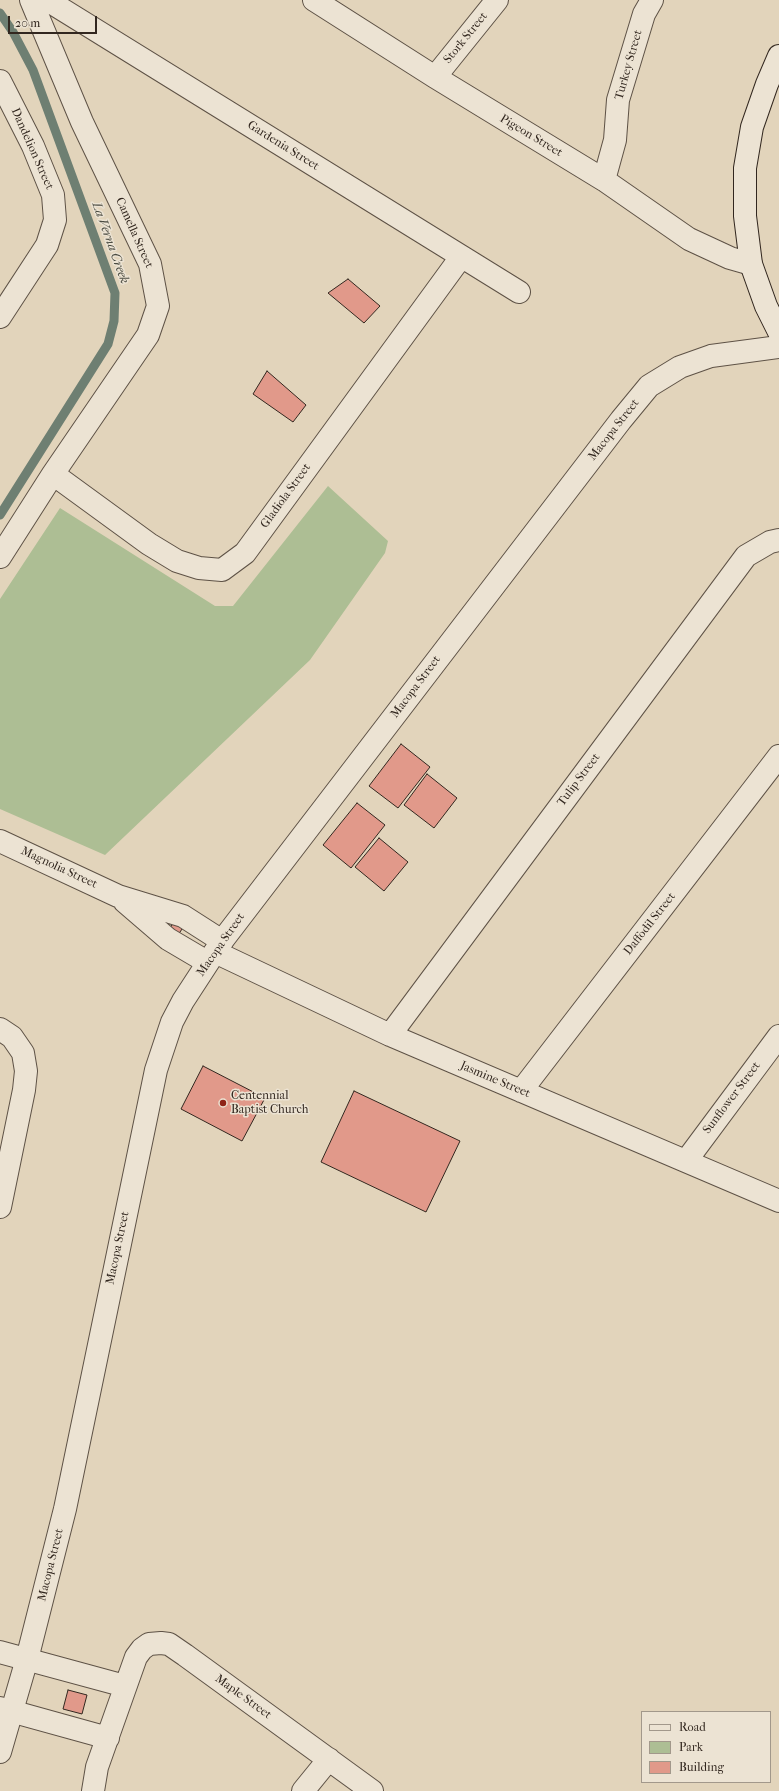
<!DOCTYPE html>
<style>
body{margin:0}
#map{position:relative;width:779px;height:1791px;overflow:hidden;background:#e2d4bb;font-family:"IM FELL French Canon",serif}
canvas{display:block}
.legend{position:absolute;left:641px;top:1711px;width:130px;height:72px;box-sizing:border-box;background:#ece3d3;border:1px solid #a2988b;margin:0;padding:5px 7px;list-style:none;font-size:12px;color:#32271f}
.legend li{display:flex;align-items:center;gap:8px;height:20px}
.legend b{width:20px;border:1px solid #a2988b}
.scale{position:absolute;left:8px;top:16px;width:89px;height:18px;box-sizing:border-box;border:2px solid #32271f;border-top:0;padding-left:5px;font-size:12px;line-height:14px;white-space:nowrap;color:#32271f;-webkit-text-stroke:3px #ece3d3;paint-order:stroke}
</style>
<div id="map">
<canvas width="779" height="1791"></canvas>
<ul class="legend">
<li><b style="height:5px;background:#ece3d3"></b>Road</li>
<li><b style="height:11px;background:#adbe94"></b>Park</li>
<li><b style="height:11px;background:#e1998a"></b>Building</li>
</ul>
<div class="scale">20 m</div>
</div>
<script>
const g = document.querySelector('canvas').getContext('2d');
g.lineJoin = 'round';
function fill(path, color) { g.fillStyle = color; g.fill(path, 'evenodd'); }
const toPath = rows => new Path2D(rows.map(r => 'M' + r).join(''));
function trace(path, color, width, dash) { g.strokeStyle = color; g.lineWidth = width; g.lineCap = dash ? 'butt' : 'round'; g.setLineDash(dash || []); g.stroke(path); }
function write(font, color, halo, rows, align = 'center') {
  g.font = font + ' "IM FELL French Canon",serif'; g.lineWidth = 3; g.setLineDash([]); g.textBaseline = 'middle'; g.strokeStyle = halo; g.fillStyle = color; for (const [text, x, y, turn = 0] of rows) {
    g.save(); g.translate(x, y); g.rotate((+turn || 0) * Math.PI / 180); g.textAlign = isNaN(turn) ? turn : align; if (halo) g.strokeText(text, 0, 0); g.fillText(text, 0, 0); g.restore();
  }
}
fill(toPath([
 [328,486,388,541,385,553,310,660,105,855,0,809,0,599,60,508,215,606,233,606]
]), '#adbe94');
trace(toPath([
 [0,13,13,32,33,70,115,293,114,321,108,344,0,515]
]), '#6e7f72', 9);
const building = toPath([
 [348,279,380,306,364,323,328,293,348,279],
 [267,371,306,405,293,422,253,394,267,371],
 [401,744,430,767,398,808,369,786,401,744],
 [427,774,457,798,434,828,404,805,427,774],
 [357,803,385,825,351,868,323,845,357,803],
 [379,838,408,862,384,891,355,867,379,838],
 [175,921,184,926,178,935,169,929,175,921],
 [203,1066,265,1098,242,1141,181,1109,203,1066],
 [354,1091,460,1141,426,1212,321,1162,354,1091],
 [68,1690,87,1695,82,1714,63,1709,68,1690]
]);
fill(building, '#e1998a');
trace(building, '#32271f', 1);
const minor = toPath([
 [47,0,519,292],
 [314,0,435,77,604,180,689,239,730,258,751,264],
 [435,77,497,0],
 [0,81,33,146,53,195,55,220,47,245,0,317],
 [604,180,615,140,618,100,644,14,652,0],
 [53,474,149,544,177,561,199,568,222,570,245,553,461,257],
 [0,557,53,474,148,335,158,306,150,264,82,122,31,0],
 [0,841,118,896,183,916,222,941],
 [125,902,168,939,207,962],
 [215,952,390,1035,779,1201],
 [0,1029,12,1037,23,1053,26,1071,24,1090,0,1207],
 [390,1035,746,556,770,542,779,540],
 [521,1091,779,756],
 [686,1161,779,1036],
 [0,1652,125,1686],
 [0,1708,108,1738],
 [93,1791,97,1767,136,1657,142,1649,149,1644,161,1643,169,1644,185,1655,372,1791],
 [303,1791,329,1759]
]);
const tertiary = toPath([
 [0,1752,27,1659,65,1509,156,1070,172,1022,183,1001,222,941,621,420,649,386,680,367,711,356,779,347]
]);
const secondary = toPath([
 [779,56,767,84,752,127,745,168,745,216,751,264,766,306,779,332]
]);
trace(minor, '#5e5246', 24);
trace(tertiary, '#5e5246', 24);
trace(secondary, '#32271f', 24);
trace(minor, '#ece3d3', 22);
trace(tertiary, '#ece3d3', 22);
trace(secondary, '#ece3d3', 22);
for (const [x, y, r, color] of [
 [223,1103,4,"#8f2418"]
]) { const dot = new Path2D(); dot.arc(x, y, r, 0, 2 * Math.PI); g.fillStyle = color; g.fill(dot); trace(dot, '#ece3d3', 1.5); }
write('12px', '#32271f', '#ece3d3', [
 ["Stork Street",466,38,-51],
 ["Turkey Street",629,65,-74],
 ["Pigeon Street",531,136,31],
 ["Gardenia Street",283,146,32],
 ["Dandelion Street",32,149,66],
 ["Camella Street",134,233,66],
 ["Macopa Street",614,430,-52],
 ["Gladiola Street",286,496,-54],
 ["Macopa Street",416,687,-53],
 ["Tulip Street",579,780,-53],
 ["Magnolia Street",59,868,25],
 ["Daffodil Street",650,924,-52],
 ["Macopa Street",221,945,-55],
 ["Jasmine Street",495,1080,23],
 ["Sunflower Street",732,1098,-53],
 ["Macopa Street",118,1248,-78],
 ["Macopa Street",51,1565,-76],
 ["Maple Street",243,1697,36]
]);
write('12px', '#32271f', '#ece3d3', [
 ["Centennial",231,1096],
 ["Baptist Church",231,1110]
], 'left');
write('italic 13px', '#4b4c42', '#ece3d3', [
 ["La Verna Creek",110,243,70]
]);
</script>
